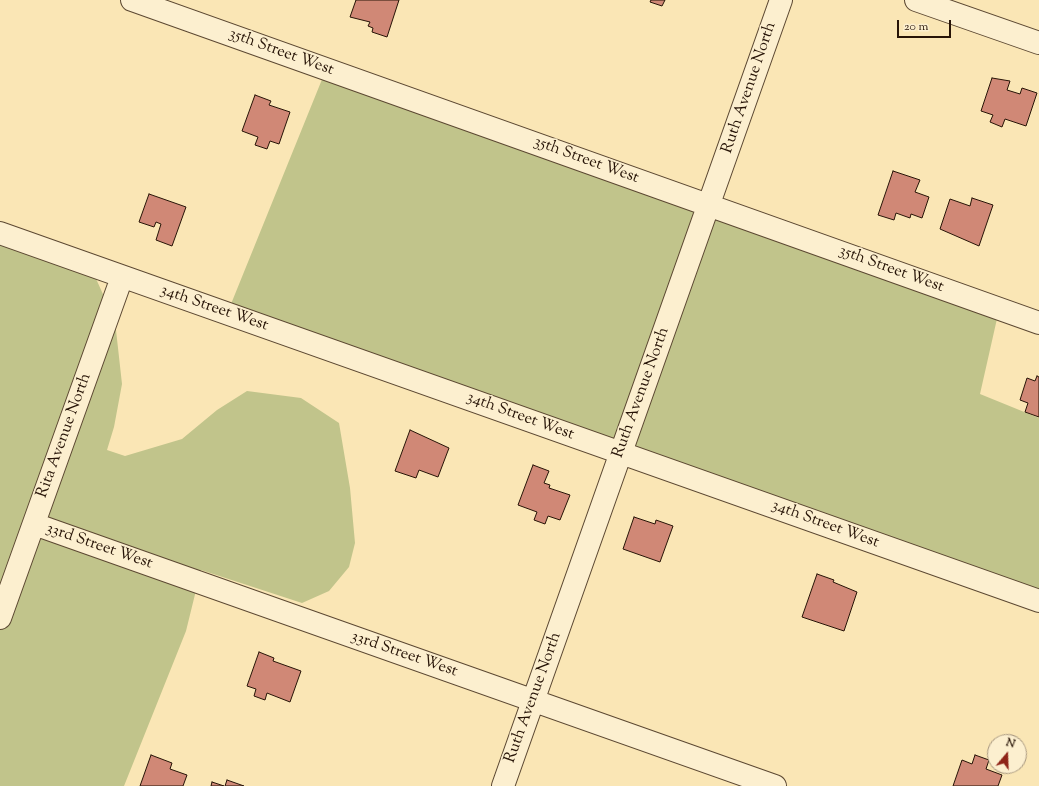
<!DOCTYPE html>
<style>
body{margin:0}
#map{position:relative;width:1039px;height:786px;overflow:hidden;background:#fae6b5;font-family:"Sorts Mill Goudy",serif}
canvas{display:block}
.north{position:absolute;left:987px;top:734px;width:40px;height:40px;box-sizing:border-box;background:#fcefcf;border:1px solid #a7977f;border-radius:50%;rotate:19deg;font-size:11px;font-weight:700;line-height:16px;text-align:center;color:#271407}
.north::after{content:'';display:block;margin:auto;width:14px;height:18px;background:#8f2418;clip-path:polygon(50% 0,100% 100%,50% 72%,0 100%)}
.scale{position:absolute;left:897px;top:20px;width:54px;height:18px;box-sizing:border-box;border:2px solid #271407;border-top:0;padding-left:5px;font-size:12px;line-height:14px;white-space:nowrap;color:#271407;-webkit-text-stroke:3px #fcefcf;paint-order:stroke}
</style>
<div id="map">
<canvas width="1039" height="786"></canvas>
<div class="north">N</div>
<div class="scale">20 m</div>
</div>
<script>
const g = document.querySelector('canvas').getContext('2d');
g.lineJoin = 'round';
function fill(path, color) { g.fillStyle = color; g.fill(path, 'evenodd'); }
const toPath = rows => new Path2D(rows.map(r => 'M' + r).join(''));
function trace(path, color, width, dash) { g.strokeStyle = color; g.lineWidth = width; g.lineCap = dash ? 'butt' : 'round'; g.setLineDash(dash || []); g.stroke(path); }
function write(font, color, halo, rows, align = 'center') {
  g.font = font + ' "Sorts Mill Goudy",serif'; g.lineWidth = 3; g.setLineDash([]); g.textBaseline = 'middle'; g.strokeStyle = halo; g.fillStyle = color; for (const [text, x, y, turn = 0] of rows) {
    g.save(); g.translate(x, y); g.rotate((+turn || 0) * Math.PI / 180); g.textAlign = isNaN(turn) ? turn : align; if (halo) g.strokeText(text, 0, 0); g.fillText(text, 0, 0); g.restore();
  }
}
fill(toPath([
 [325,72,1001,301,980,394,1039,418,1039,590,231,304],
 [0,226,93,272,115,321,122,384,114,427,107,450,125,456,182,439,217,410,247,391,301,398,339,423,350,488,355,543,349,567,329,591,302,603,201,570,186,631,124,786,0,786]
]), '#c1c48b');
const building = toPath([
 [356,0,399,0,387,37,372,32,373,28,368,26,370,22,350,17,356,0],
 [651,0,665,0,662,6,650,2,651,0],
 [992,78,1010,81,1007,90,1020,94,1022,88,1037,93,1026,126,1005,119,1002,127,990,122,993,115,981,111,992,78],
 [255,95,271,101,269,105,290,112,279,144,270,141,267,149,255,145,258,137,242,131,255,95],
 [893,171,920,180,915,192,929,197,922,218,911,214,910,218,896,213,894,220,878,215,893,171],
 [149,194,186,207,172,246,156,240,161,224,156,222,154,227,139,222,149,194],
 [972,198,993,205,979,246,940,229,950,199,970,206,972,198],
 [1037,376,1039,377,1039,417,1025,412,1028,403,1020,400,1027,378,1035,381,1037,376],
 [410,430,449,448,438,477,419,470,416,478,395,471,410,430],
 [533,465,549,471,544,483,550,485,549,488,570,495,560,520,548,516,545,524,534,520,537,512,518,505,533,465],
 [634,517,655,524,656,520,673,526,660,562,623,549,634,517],
 [817,574,834,580,833,582,857,592,844,631,802,617,817,574],
 [259,652,274,658,273,661,301,671,290,702,267,693,265,700,254,696,256,689,247,686,259,652],
 [151,755,172,763,170,769,187,775,183,786,140,786,151,755],
 [975,755,989,760,986,769,1002,775,998,786,953,786,962,760,972,764,975,755],
 [227,780,244,786,225,786,227,780],
 [212,782,224,786,211,786,212,782]
]);
fill(building, '#d08876');
trace(building, '#271407', 1);
const minor = toPath([
 [132,0,1039,323],
 [916,0,1039,43],
 [0,233,1039,601],
 [34,524,775,786],
 [0,618,122,277],
 [503,786,781,0]
]);
trace(minor, '#5c4832', 24);
trace(minor, '#fcefcf', 22);
write('16px', '#271407', '#fcefcf', [
 ["35th Street West",281,53,20],
 ["Ruth Avenue North",750,88,-71],
 ["35th Street West",586,161,20],
 ["35th Street West",891,270,20],
 ["34th Street West",214,309,19],
 ["Ruth Avenue North",642,393,-70],
 ["34th Street West",520,417,20],
 ["Rita Avenue North",65,436,-70],
 ["34th Street West",825,525,20],
 ["33rd Street West",99,547,19],
 ["33rd Street West",404,655,19],
 ["Ruth Avenue North",534,698,-70]
]);
</script>
